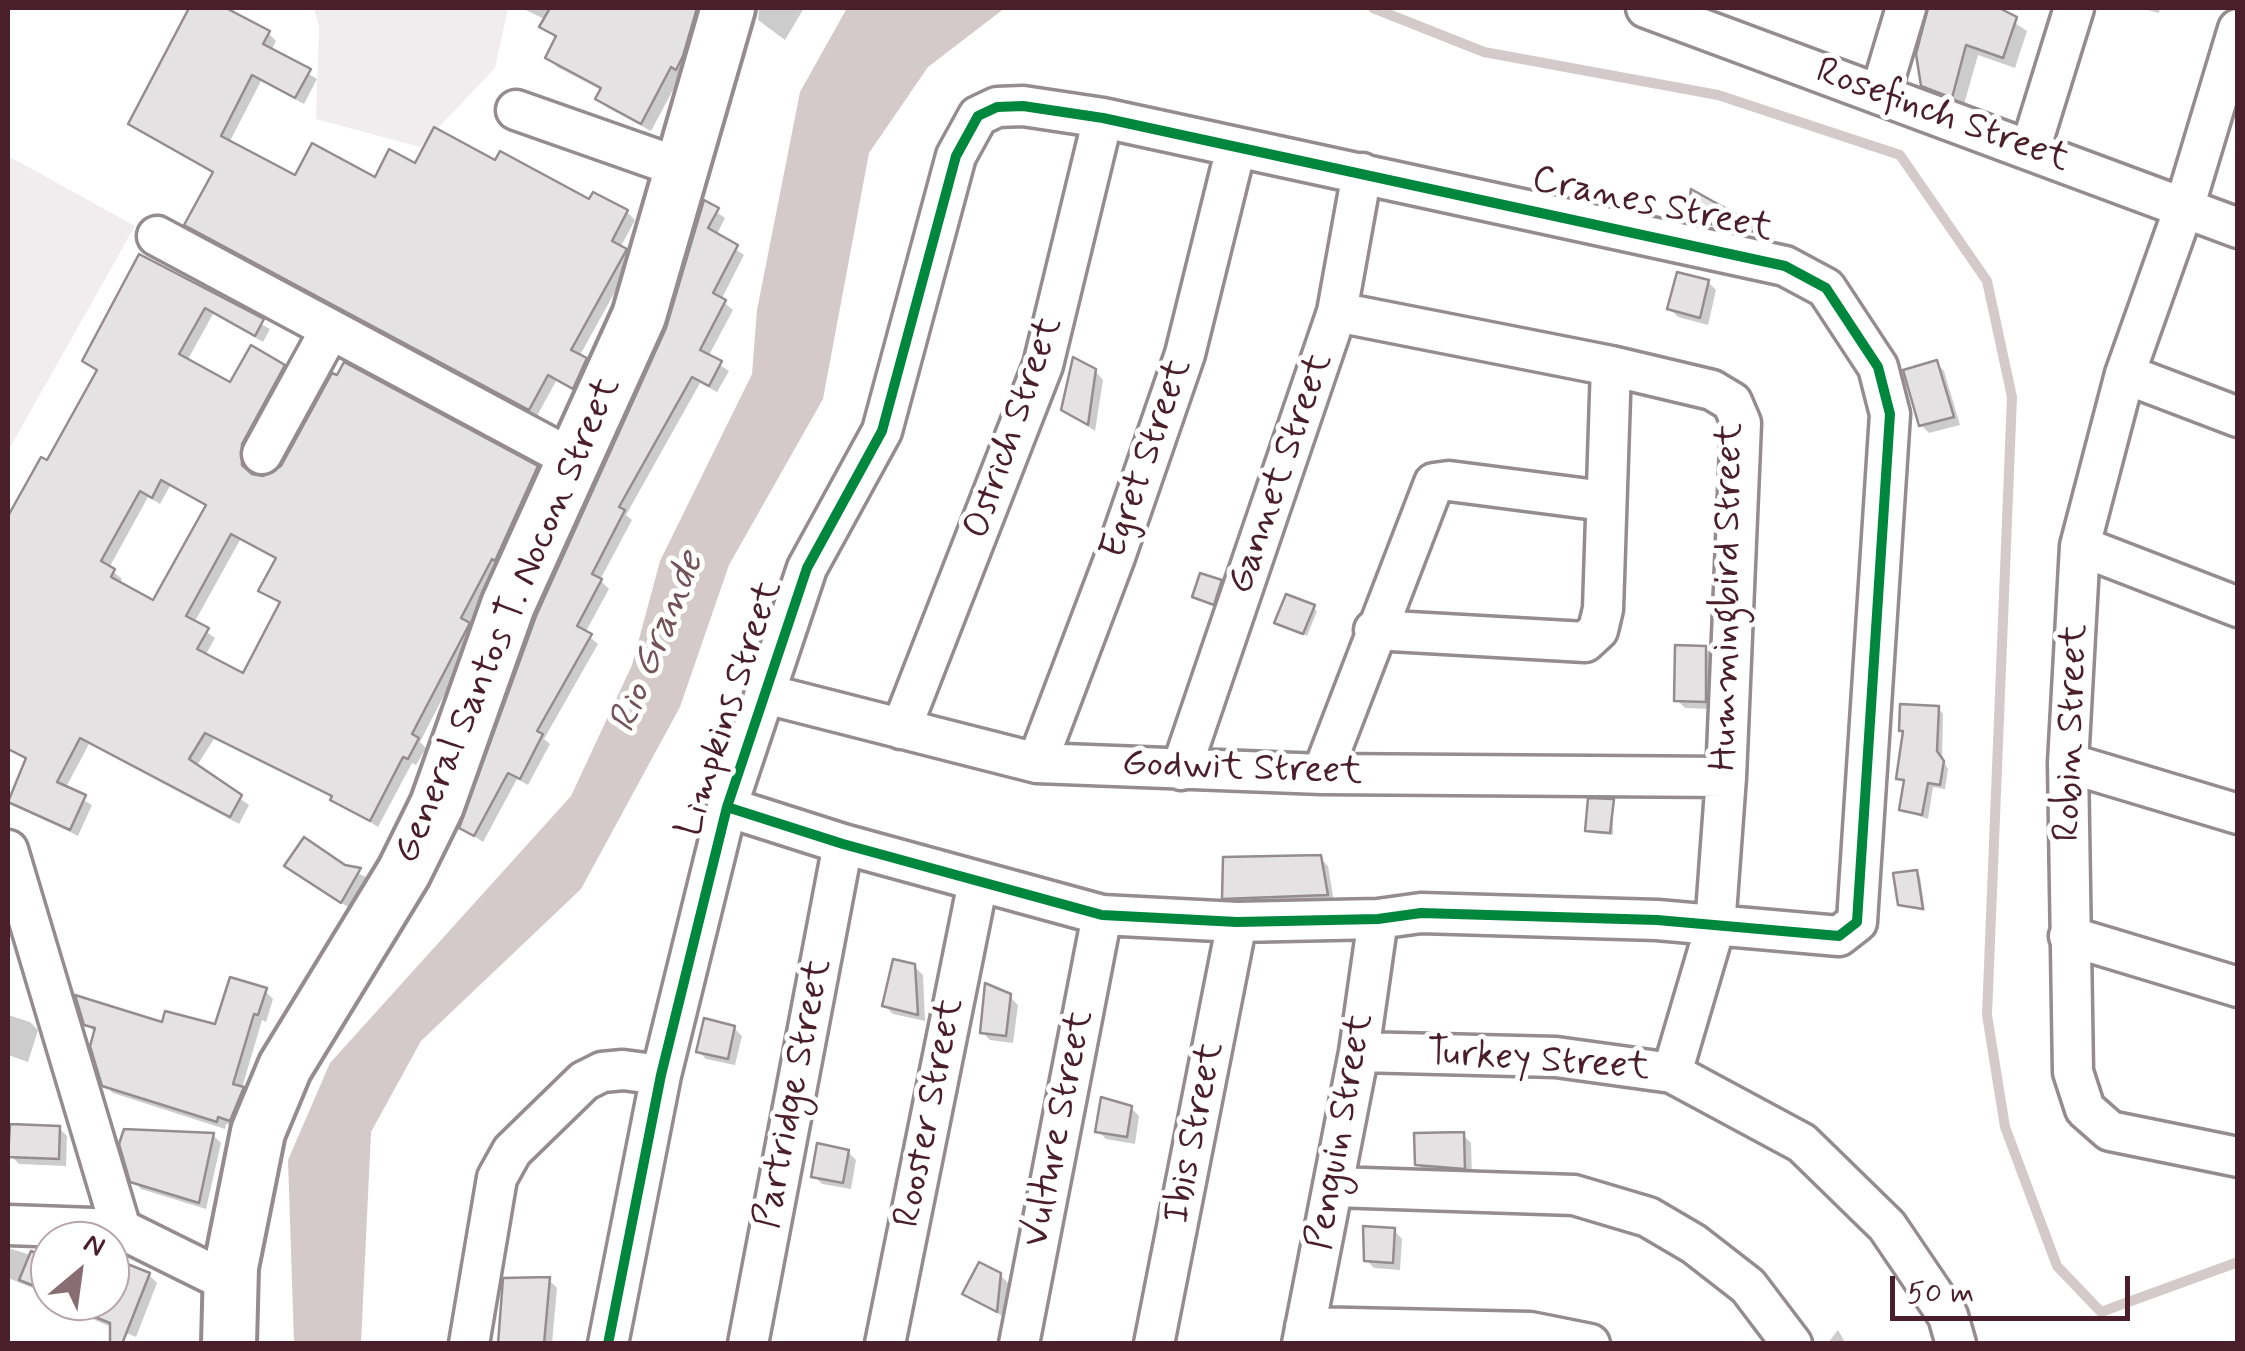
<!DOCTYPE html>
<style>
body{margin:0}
#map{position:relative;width:2245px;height:1351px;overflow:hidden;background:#fff;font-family:Mynerve,sans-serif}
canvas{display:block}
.frame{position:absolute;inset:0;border:10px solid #4a1f2b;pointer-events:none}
.north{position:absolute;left:30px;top:1221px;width:100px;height:100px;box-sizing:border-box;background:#fff;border:2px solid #b7a5aa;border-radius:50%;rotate:29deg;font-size:28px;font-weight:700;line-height:40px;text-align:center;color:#4a1f2b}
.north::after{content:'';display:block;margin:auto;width:35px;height:45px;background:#896d75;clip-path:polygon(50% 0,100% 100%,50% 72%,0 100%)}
.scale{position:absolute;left:1890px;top:1276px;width:240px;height:45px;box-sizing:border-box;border:5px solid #4a1f2b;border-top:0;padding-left:12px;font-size:30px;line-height:35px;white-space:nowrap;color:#4a1f2b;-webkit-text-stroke:8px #fff;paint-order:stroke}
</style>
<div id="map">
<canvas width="2245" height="1351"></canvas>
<div class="frame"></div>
<div class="north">N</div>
<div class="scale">50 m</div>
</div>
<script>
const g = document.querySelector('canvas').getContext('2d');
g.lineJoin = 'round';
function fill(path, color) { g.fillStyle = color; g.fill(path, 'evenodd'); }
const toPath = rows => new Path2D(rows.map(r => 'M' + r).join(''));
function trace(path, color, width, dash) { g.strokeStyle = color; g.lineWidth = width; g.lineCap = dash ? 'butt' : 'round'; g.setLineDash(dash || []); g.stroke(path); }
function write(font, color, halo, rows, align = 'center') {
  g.font = font + ' Mynerve,sans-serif'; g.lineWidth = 10; g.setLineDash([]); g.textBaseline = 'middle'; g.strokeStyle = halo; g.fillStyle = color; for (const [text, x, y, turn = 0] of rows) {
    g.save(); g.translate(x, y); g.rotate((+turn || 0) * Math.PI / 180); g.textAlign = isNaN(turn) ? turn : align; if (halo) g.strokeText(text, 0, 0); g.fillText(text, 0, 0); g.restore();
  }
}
fill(toPath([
 [314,8,508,8,495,68,420,147,316,119,319,28],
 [8,156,135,226,8,451]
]), '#f1edee');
fill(toPath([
 [847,8,1005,8,928,67,869,153,823,399,729,565,680,707,581,889,421,1041,371,1132,361,1343,294,1343,288,1160,330,1063,571,796,632,665,660,561,752,374,757,310,800,92]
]), '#d4cacc');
fill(toPath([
 [192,8,216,8,268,33,276,41,271,51,317,79,304,104,261,81,229,143,296,179,376,180,416,166,496,163,590,202,594,195,627,212,635,220,620,248,633,259,579,357,593,368,582,395,556,381,537,416,195,232,187,225,214,174,132,123],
 [522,8,704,8,685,77,681,75,651,131,608,108,598,99,603,91,557,67,548,57,557,39,542,26,546,20],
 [759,8,804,8,785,40,758,20],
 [1929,8,1992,8,2027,31,2015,68,1978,55,1963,108,1936,97,1923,85],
 [2140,8,2160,8,2159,13],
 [705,204,725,218,716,236,744,255,721,300,733,310,708,357,729,371,717,392,700,383,626,515,632,520,600,580,609,589,585,633,598,644,544,739,550,744,528,785,517,779,483,842,462,828,669,329],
 [1689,220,1763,232,1766,235,1693,223],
 [140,258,270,329,263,342,213,314,187,361,231,385,284,367,292,375,249,453,251,476,536,468,544,476,469,626,476,633,420,742,426,748,416,765,412,763,378,827,333,798,214,739,196,767,249,805,239,824,89,744,65,789,92,805,78,836,10,801,28,761,8,750,8,521,42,460,48,464,99,372,85,361],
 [170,486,208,507,154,603,119,584,122,579,109,568,148,497,160,504],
 [240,540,277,560,261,590,282,605,244,676,205,656,215,638,194,623],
 [1708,282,1716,290,1708,325,1678,317,1670,309],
 [1936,363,1944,371,1960,425,1929,433,1921,425],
 [1095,371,1103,380,1095,431,1063,409],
 [1221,582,1224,586,1217,606,1195,597],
 [1313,608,1317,611,1307,636,1277,622],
 [1705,648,1713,656,1713,709,1685,708,1677,700],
 [1938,708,1943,714,1942,759,1948,769,1945,789,1933,787,1928,819,1901,810,1906,785,1899,778,1905,733,1901,730],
 [1613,802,1613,835,1591,833,1588,830],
 [1320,858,1328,866,1334,902,1233,906,1225,898],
 [344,867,366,877,348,907,294,872],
 [1916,873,1920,876,1925,911,1900,904],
 [914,966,923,975,925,1021,893,1014,885,1006],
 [265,991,273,999,266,1022,262,1020,242,1088,251,1097,238,1127,226,1124,225,1129,113,1093,104,1085,94,1032,86,1023,217,1027],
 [1009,996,1018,1005,1013,1043,990,1040,982,1032],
 [8,1015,30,1022,38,1030,28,1062,8,1055],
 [734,1028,742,1036,735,1065,706,1059,698,1051],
 [1131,1108,1139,1116,1135,1144,1106,1139,1098,1131],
 [59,1128,67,1136,66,1166,19,1164,11,1156],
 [213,1135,221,1143,206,1209,141,1189,133,1180],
 [1463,1135,1471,1143,1472,1176,1426,1172,1418,1164],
 [848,1152,856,1160,851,1189,822,1184,814,1176],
 [1394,1230,1402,1239,1400,1270,1374,1268,1366,1260],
 [8,1248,50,1261,50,1295,8,1278],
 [110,1260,149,1275,157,1283,136,1337,80,1314,72,1306,73,1301,110,1301],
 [1000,1275,1008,1283,1004,1317,966,1294],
 [549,1280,557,1288,552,1344,501,1344],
 [1838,1330,1846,1344,1827,1344]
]), '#0003');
trace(toPath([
 [1373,8,1484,52,1718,95,1900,155,1987,281,2012,397,1987,1015,2005,1127,2057,1266,2101,1312,2238,1262]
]), '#d4cacc', 10);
const building = toPath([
 [189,8,226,8,270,31,263,44,311,69,295,98,252,75,221,136,295,175,312,143,375,177,389,149,415,163,434,127,495,160,500,151,589,199,593,192,628,210,612,241,627,249,571,350,587,358,573,389,548,375,529,410,184,225,213,172,128,124,189,8],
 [550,8,697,8,683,56,676,70,671,67,641,124,595,99,601,88,545,58,556,36,539,27,550,8],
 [1928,8,1999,8,2017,17,2003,58,1966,45,1952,98,1921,86,1916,54,1928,8],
 [1691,189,1764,230,1763,233,1687,220,1691,189],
 [704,200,719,208,708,228,738,245,713,293,726,300,700,350,722,361,709,386,692,377,619,507,625,510,592,574,602,579,577,626,592,634,537,731,543,734,520,779,508,773,474,836,459,828,536,616,666,328,704,200],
 [139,254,264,319,255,336,205,308,179,354,230,382,251,345,285,365,242,444,242,465,252,474,263,476,281,466,332,373,337,375,344,362,538,466,495,561,492,559,461,618,470,623,412,734,419,738,408,759,403,757,370,821,330,800,332,796,205,733,189,759,242,795,230,817,80,738,57,782,86,795,70,830,8,802,26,758,8,749,8,516,41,457,47,460,97,370,82,361,139,254],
 [161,480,206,505,153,600,111,577,115,569,101,561,140,491,152,498,161,480],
 [231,534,276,558,258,591,280,602,243,673,197,649,209,628,186,616,231,534],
 [1677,272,1709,280,1700,318,1667,309,1677,272],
 [1073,357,1096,369,1088,425,1061,410,1073,357],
 [1937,360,1954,417,1919,426,1903,370,1937,360],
 [1200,573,1222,580,1214,605,1192,597,1200,573],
 [1286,594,1315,605,1303,634,1274,623,1286,594],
 [1675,645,1706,646,1706,702,1674,701,1675,645],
 [1900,704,1939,706,1937,751,1944,761,1940,785,1928,783,1922,815,1899,810,1904,780,1896,779,1903,731,1899,731,1900,704],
 [1588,798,1614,799,1610,833,1585,831,1588,798],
 [304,837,345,865,361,868,341,903,284,866,304,837],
 [1321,855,1328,895,1222,899,1223,857,1321,855],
 [1917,870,1923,909,1898,905,1893,873,1917,870],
 [893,959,915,964,918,1015,882,1006,893,959],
 [230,977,267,988,258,1015,254,1014,233,1084,244,1087,230,1121,218,1117,217,1122,102,1086,90,1046,95,1028,84,1025,75,995,162,1022,165,1011,215,1024,230,977],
 [985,983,1011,994,1006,1036,980,1033,985,983],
 [704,1018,735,1026,728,1059,696,1052,704,1018],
 [1101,1097,1132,1106,1127,1137,1095,1132,1101,1097],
 [10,1124,60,1126,59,1159,8,1157,10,1124],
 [124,1129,214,1133,199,1203,130,1182,119,1144,124,1129],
 [1464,1132,1465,1169,1415,1165,1414,1133,1464,1132],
 [817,1143,849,1150,843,1183,811,1177,817,1143],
 [1363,1226,1395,1228,1393,1263,1364,1261,1363,1226],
 [31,1251,50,1259,50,1292,19,1280,31,1251],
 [110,1257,150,1273,122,1344,110,1344,110,1323,57,1302,110,1301,110,1257],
 [979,1262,1001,1273,997,1312,962,1294,979,1262],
 [550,1277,544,1344,498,1344,503,1278,550,1277]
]);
fill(building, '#e4e2e3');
trace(building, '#948c8e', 2.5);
const street = toPath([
 [1646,8,2238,228],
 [2238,29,2184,208,2125,374,2080,546,2068,763,2073,1072,2085,1109,2110,1131,2238,1157],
 [1880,95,1906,8],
 [516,110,681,168],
 [2030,150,2074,8],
 [157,236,574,460],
 [1337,312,1611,366,1712,390,1732,402,1741,423,1726,777,1715,927,1672,1073],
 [2125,374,2238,417],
 [262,454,330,330],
 [2080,546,2238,607],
 [1374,630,1585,642,1598,630,1603,609,1611,366],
 [766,694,1037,763,1322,774,1726,777],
 [901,729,1043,365,1103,118],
 [1037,763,1115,557,1185,354,1236,148],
 [2068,763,2238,814],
 [1181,770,1337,312,1362,173],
 [1322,774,1434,483,1449,481,1604,501],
 [8,850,121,1229,230,1283],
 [2069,936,2238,987],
 [1359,1052,1556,1057,1672,1073,1802,1143,1887,1226,1948,1316,1956,1344],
 [1334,1187,1574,1195,1648,1217,1694,1244,1748,1286,1792,1344],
 [8,1225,121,1229],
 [1305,1327,1530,1332,1590,1344],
 [469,1344,497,1178,512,1151,584,1081,602,1072,623,1070,661,1075],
 [608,1344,661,1075,727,807,807,568,882,431,956,156,978,116,997,107,1023,106,1103,118,1785,266,1826,288,1878,367,1890,414,1858,906,1857,922,1839,936,1657,920,1421,913,1378,919,1237,922,1102,915,843,844,727,807],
 [748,1344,843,844],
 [885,1344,978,882],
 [1019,1344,1102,915],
 [1154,1344,1237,922],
 [1302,1344,1359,1052,1378,919]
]);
const secondary = toPath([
 [229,1344,231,1267,258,1132,285,1067,404,872,437,805,508,605,639,316,728,8]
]);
trace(street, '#948c8e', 45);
trace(secondary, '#948c8e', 60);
trace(street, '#fff', 38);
trace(secondary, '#fff', 52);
trace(toPath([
 [608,1344,661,1075,727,807,807,568,882,431,956,156,978,116,997,107,1023,106,1103,118,1785,266,1826,288,1878,367,1890,414,1858,906,1857,922,1839,936,1657,920,1421,913,1378,919,1237,922,1102,915,843,844,727,807]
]), '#00873e', 10);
write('38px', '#4a1f2b', '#fff', [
 ["Rosefinch Street",1942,117,20],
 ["Cranes Street",1652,206,12],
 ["Ostrich Street",1015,428,-71],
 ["Egret Street",1148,459,-71],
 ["Gannet Street",1282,474,-71],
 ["Hummingbird Street",1729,597,-89],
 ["General Santos T. Nocon Street",509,621,-67],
 ["Limpkins Street",731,709,-72],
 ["Robin Street",2073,733,-88],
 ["Godwit Street",1242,770,2],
 ["Turkey Street",1538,1062,4],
 ["Partridge Street",795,1094,-79],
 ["Rooster Street",931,1113,-79],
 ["Vulture Street",1060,1129,-79],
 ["Penguin Street",1342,1132,-80],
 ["Ibis Street",1196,1133,-79]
]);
write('italic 40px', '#74535c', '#fff', [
 ["Rio Grande",659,643,-68]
]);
</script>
